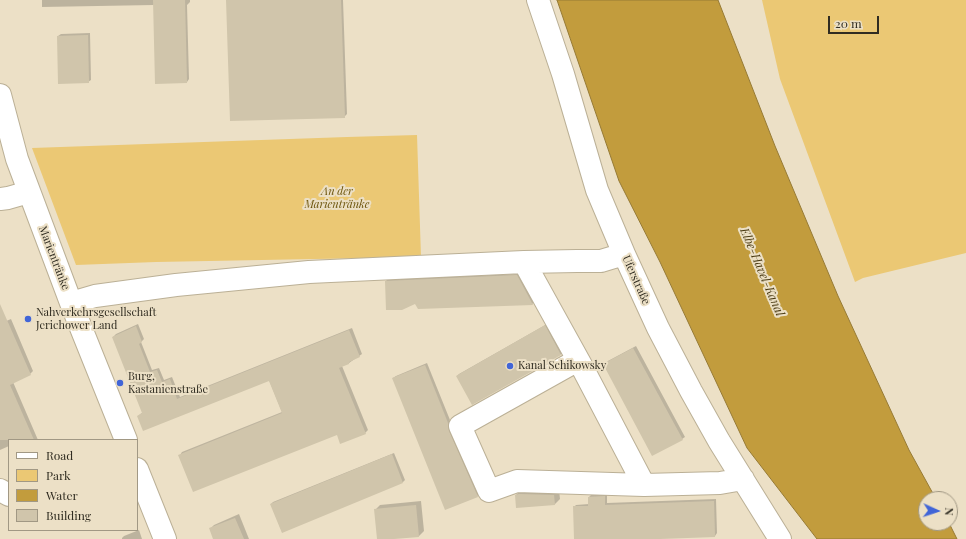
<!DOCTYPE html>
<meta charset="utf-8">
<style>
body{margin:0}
#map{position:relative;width:966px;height:539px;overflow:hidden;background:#ece0c6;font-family:"Playfair Display",serif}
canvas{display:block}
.legend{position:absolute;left:8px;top:439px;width:130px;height:92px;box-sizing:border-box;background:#ece0c6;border:1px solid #a19884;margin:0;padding:5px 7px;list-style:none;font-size:12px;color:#302c21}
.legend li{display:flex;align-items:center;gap:8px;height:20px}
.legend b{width:20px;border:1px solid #a19884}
.north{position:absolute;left:918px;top:491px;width:40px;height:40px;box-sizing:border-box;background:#ece0c6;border:1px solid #a19884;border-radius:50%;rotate:93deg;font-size:11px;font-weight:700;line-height:16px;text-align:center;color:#302c21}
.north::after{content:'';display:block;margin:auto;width:14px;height:18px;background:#4165d7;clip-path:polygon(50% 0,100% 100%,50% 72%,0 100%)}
.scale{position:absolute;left:828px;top:16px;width:51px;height:18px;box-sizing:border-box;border:2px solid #302c21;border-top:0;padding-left:5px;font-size:12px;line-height:14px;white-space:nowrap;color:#302c21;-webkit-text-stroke:3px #ece0c6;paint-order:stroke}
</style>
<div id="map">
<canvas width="966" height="539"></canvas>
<ul class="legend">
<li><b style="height:5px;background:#fff"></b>Road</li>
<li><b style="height:11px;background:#ebc874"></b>Park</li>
<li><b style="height:11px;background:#c29c3d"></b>Water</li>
<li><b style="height:11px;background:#d0c5ab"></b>Building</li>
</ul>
<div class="north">N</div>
<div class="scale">20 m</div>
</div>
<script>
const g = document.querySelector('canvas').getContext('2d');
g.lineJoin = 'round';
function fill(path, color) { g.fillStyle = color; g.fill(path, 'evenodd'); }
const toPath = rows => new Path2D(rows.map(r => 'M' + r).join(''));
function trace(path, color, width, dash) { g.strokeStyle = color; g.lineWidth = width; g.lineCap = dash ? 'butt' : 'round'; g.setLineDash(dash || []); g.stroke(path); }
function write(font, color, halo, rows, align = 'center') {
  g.font = font + ' "Playfair Display",serif'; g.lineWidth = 4; g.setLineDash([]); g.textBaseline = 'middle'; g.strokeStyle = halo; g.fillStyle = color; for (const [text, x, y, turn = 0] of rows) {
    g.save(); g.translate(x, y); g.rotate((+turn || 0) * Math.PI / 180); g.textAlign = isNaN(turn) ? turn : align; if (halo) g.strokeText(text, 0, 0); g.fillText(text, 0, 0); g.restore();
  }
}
fill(toPath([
 [762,0,966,0,966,253,863,278,855,282,780,79],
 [417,135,421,257,156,262,76,265,32,148,347,137]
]), '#ebc874');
const water = toPath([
 [557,0,718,0,775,146,838,296,909,450,936,499,926,499,926,523,949,523,957,539,817,539,747,448,660,262,619,181,557,0]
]);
fill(water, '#c29c3d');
trace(water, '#967a35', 1);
fill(toPath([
 [42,0,190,0,190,2,187,5,189,79,187,82,154,5,42,7],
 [227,0,343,0,347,114,344,117],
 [90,33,91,80,88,82,58,36,61,34],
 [519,274,535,302,532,304,415,302,386,281,388,279],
 [0,313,4,322,11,319,33,371,30,374,13,382,38,440,9,440,9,446,0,450],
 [138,324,144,339,141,342,152,370,159,368,164,380,172,377,180,397,352,328,362,354,349,363,342,366,368,430,365,433,337,434,180,455,182,452,282,412,269,380,138,416,143,412,113,337,116,334],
 [547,324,563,352,561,354,473,403,457,376,459,374],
 [636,346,685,437,682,439,604,364,606,362],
 [427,363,450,420,449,423,450,429,480,494,477,496,393,378,396,376],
 [394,453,405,480,403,482,282,532,271,504,273,502],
 [521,490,559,490,560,499,555,504,517,507,516,495],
 [607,494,607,503,716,499,717,533,715,536,637,539,575,539,574,507,576,505,589,504,589,497,591,495],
 [421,501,424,531,419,536,378,539,375,510,380,505],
 [239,514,249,539,214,539,210,529,214,525],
 [139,530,142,539,122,539,122,538,124,536]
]), '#0003');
fill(toPath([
 [153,0,185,0,187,83,155,84],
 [226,0,341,0,345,118,230,121],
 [88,35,89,83,58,84,57,36],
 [517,275,533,305,418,309,415,304,402,310,386,310,385,281],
 [0,304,31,375,10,385,34,440,0,440],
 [545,325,561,355,472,405,456,376],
 [136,326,142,342,139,344,150,372,157,370,162,382,170,379,177,399,349,330,360,357,349,362,349,364,339,368,366,434,340,444,337,435,193,492,178,455,282,413,269,381,143,431,137,416,142,413,112,337],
 [633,348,683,440,652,456,603,364],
 [425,365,448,423,448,425,449,431,478,497,445,510,392,378],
 [392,454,403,483,282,533,270,504],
 [519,494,554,495,555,505,516,508,515,495],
 [605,496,605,505,714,501,715,537,660,539,574,539,573,506,588,506,588,497],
 [416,505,419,537,394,539,377,539,374,509],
 [235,518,244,539,213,539,209,528]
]), '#d0c5ab');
const minor = toPath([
 [538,0,563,74,597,190,624,254,658,328,691,391,719,441,780,539],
 [0,95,17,159,71,303,126,440],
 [0,199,8,198,29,192],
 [524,262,581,365,644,485],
 [71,303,95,296,176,285,309,272,524,262,577,261,601,261,624,254],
 [578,360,460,426,489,491,517,481,644,485,720,483,743,479],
 [137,469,165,539],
 [0,490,9,495]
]);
trace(minor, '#bbb096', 24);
trace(minor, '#fff', 22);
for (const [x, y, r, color] of [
 [28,319,4,"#4165d7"],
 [510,366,4,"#4165d7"],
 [120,383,4,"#4165d7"]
]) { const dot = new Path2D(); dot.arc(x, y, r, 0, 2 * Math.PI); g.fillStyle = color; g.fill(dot); trace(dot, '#ece0c6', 1.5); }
write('italic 11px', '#6d540a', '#ece0c6', [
 ["An der",337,192],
 ["Marientränke",337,205]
]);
write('11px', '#302c21', '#ece0c6', [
 ["Marientränke",54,258,69],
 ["Uferstraße",636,280,66]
]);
write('11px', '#302c21', '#ece0c6', [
 ["Nahverkehrsgesellschaft",36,313],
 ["Jerichower Land",36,326],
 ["Kanal Schikowsky",518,366],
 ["Burg,",128,377],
 ["Kastanienstraße",128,390]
], 'left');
write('italic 12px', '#493911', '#ece0c6', [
 ["Elbe-Havel-Kanal",762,272,67]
]);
</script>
